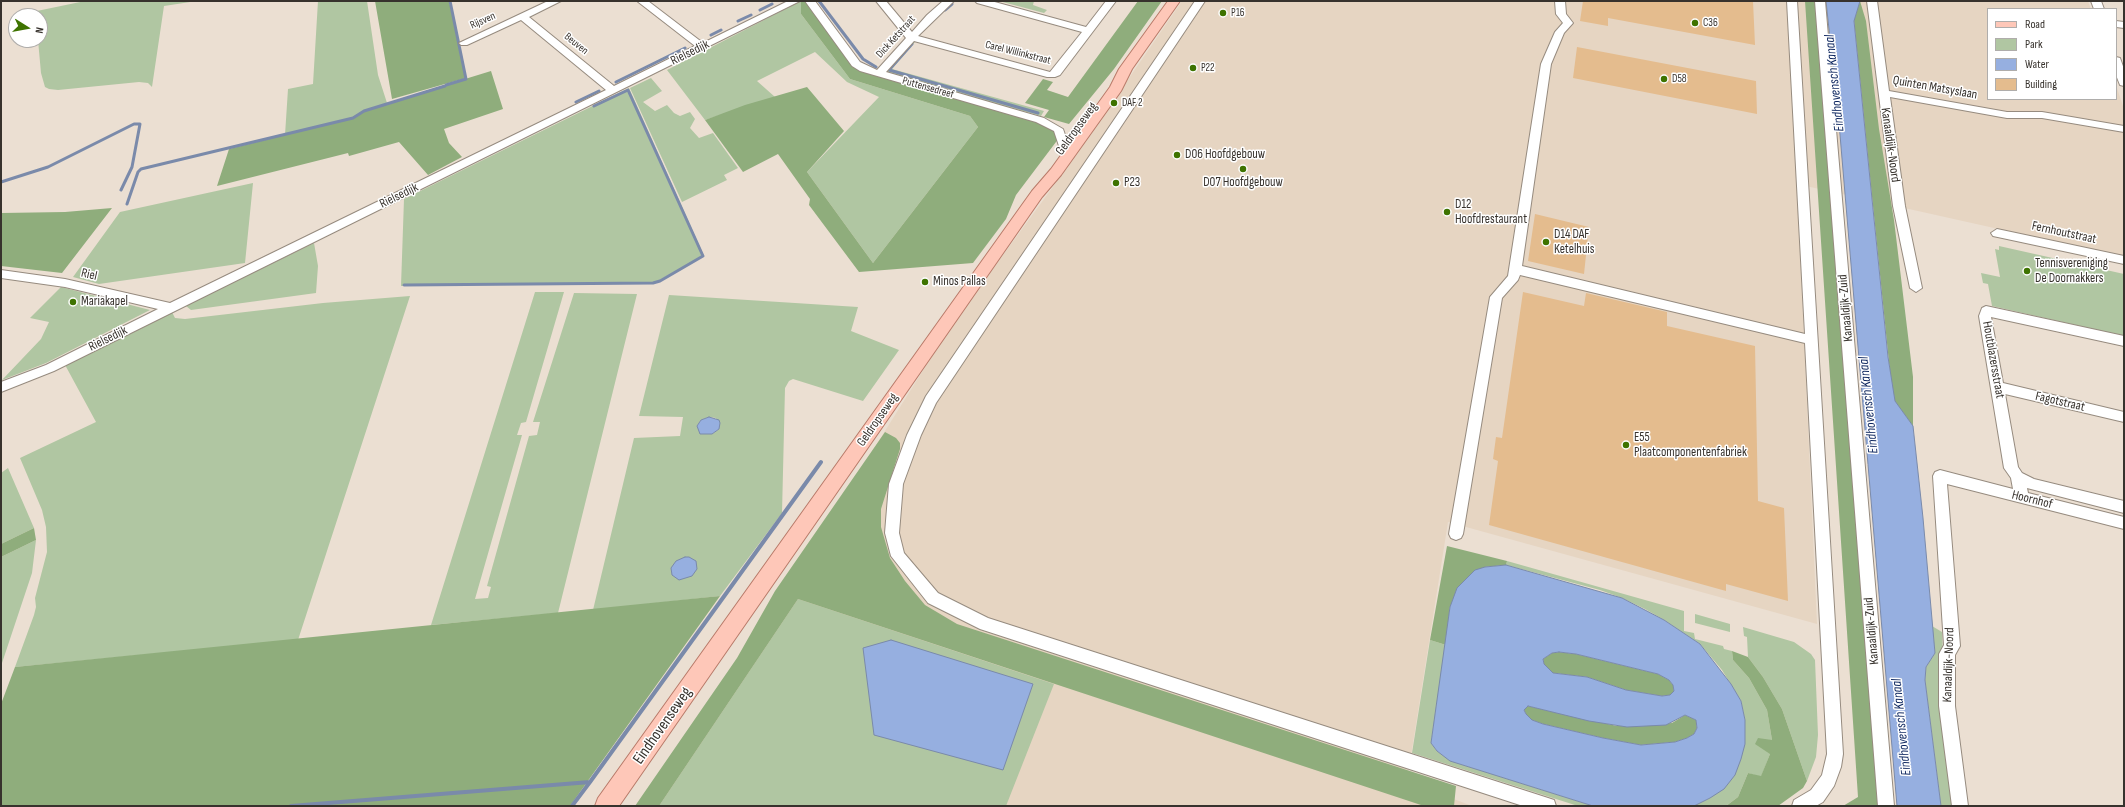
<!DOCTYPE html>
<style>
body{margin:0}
#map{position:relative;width:2125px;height:807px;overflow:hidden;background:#ebdfd2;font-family:"Sofia Sans Condensed",sans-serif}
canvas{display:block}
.frame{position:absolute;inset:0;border:2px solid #37322d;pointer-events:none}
.legend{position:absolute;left:1987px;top:8px;width:130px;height:92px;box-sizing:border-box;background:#fff;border:1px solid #afadab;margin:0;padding:5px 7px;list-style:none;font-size:12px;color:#37322d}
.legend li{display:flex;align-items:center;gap:8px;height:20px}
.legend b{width:20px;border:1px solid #afadab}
.north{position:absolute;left:8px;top:8px;width:40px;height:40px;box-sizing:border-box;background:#fff;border:1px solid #afadab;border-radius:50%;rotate:101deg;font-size:11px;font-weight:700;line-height:16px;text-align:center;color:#37322d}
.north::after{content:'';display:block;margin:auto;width:14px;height:18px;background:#3e7300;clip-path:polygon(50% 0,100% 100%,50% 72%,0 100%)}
</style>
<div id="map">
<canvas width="2125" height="807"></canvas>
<div class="frame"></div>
<ul class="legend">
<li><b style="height:5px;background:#fec7b8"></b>Road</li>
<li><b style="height:11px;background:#b0c6a2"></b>Park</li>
<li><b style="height:11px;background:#96afe0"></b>Water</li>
<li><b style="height:11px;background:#e4bc8e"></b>Building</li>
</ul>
<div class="north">N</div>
</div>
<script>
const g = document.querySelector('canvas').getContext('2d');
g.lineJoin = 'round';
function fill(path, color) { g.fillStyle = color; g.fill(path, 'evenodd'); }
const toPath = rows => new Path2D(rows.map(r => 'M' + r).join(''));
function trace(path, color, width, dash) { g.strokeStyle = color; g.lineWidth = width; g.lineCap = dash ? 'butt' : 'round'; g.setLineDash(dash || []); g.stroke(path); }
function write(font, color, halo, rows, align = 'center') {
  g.font = font + ' "Sofia Sans Condensed",sans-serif'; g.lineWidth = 3; g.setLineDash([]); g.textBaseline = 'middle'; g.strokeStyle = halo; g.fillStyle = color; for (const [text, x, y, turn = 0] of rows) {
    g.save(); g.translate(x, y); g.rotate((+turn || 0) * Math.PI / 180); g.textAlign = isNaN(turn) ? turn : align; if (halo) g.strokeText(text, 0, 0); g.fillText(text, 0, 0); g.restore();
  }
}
fill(toPath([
 [1182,1,2088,1,2091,9,1988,9,1988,99,2116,99,2116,85,2124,109,2124,257,1797,184,1817,624,1448,522,1407,781,1472,806,641,806,767,619,949,329,1074,158]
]), '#e6d5c2');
fill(toPath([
 [85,1,197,1,164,6,152,87,148,83,139,82,58,90,49,89,45,87,41,73,38,40,40,40,40,16,33,16,32,12],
 [318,1,367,1,378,75,387,103,363,111,350,119,285,135,288,89,313,84],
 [801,1,801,14,850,79,970,116,978,127,873,263,807,172,879,97,847,82,815,52,757,81,775,97,705,120,667,70],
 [999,1,1034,1,1033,5,1047,10,1044,13],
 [910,42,915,42,892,69,1044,111,1041,116,888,74,886,72,887,68],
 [651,78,662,91,643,102,655,111,667,105,674,113,680,116,690,112,695,119,690,128,699,138,713,133,738,168,724,175,727,180,682,202,630,88],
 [629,88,704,256,652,284,503,283,401,286,404,199],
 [253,183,245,263,99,284,73,277,120,212],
 [314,243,318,266,316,293,191,310,186,306,188,304],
 [1999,246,2124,274,2124,336,1992,306,1988,284,1983,283,1981,273,2000,277,1995,249,1999,250],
 [61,287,150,310,46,363,2,380,41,339,49,322,30,318],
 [535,292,564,292,526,422,521,423,517,435,522,435,475,599,488,598,491,587,487,586,529,436,537,435,540,422,533,422,574,293,637,294,558,613,431,625],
 [669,295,858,307,851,331,899,350,863,401,793,379,789,381,785,388,782,513,720,596,593,610,634,438,680,436,683,417,639,416],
 [709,417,716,418,719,429,712,434,697,426,701,420],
 [410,296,298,640,15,667,34,615,36,607,35,598,47,552,46,527,42,510,20,458,96,422,64,363,172,312,175,318,185,319,323,303],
 [8,468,34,528,1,544,1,473],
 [36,540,32,573,1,666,1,557],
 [1507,561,1684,611,1684,631,1694,633,1695,639,1723,646,1724,649,1732,651,1733,660,1749,678,1767,710,1772,740,1770,754,1761,777,1748,773,1738,797,1726,806,1694,806,1710,798,1745,744,1745,720,1741,701,1722,670,1700,644,1664,620,1645,609,1622,598,1600,590,1506,565],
 [798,599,1054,684,1006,806,659,806],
 [1695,614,1730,624,1730,632,1695,623],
 [1932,626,1942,632,1943,652,1940,704,1952,806,1941,806,1925,680,1926,667,1935,653],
 [1743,627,1794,642,1811,654,1815,660,1818,735,1816,757,1807,781,1782,709,1763,677,1748,657,1747,637,1744,636],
 [1430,640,1446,645,1431,743,1437,751,1451,761,1593,806,1578,806,1412,753]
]), '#b0c6a2');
fill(toPath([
 [375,1,449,1,466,78,392,99],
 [801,1,807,2,853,66,862,72,1045,124,1056,133,1059,138,1016,195,1006,219,973,263,859,272,809,205,810,199,778,154,743,172,705,120,745,105,807,87,844,131,807,172,873,263,978,127,970,116,850,79,801,14],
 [1138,1,1162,1,1114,69,1069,124,1044,117,1049,110,1025,103,1043,79,1053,82,1047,90,1068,97],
 [1805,1,1817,1,1881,806,1843,806,1858,797],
 [1860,1,1866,21,1879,129,1894,220,1913,377,1913,426,1895,402,1892,392,1854,20],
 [491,71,503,109,444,129,449,143,462,157,428,175,399,142,349,156,348,153,217,186,229,149,349,119,363,111,387,103],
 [112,208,62,273,1,266,1,213,65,212],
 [885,432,896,438,900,443,900,449,881,509,881,527,890,558,905,581,925,605,957,624,1456,786,1454,806,1424,806,798,599,659,806,635,806,737,658,775,591],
 [34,528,36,540,1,557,1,544],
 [1447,546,1507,561,1506,565,1485,567,1450,607,1446,645,1430,640],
 [720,596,570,806,1,806,1,704,15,667],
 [1732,651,1748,657,1763,677,1782,709,1807,781,1803,788,1778,806,1726,806,1738,797,1748,773,1761,776,1770,754,1755,744,1758,738,1772,740,1767,710,1749,678,1733,660],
 [1559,652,1576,654,1658,674,1669,680,1673,685,1674,691,1670,695,1662,696,1626,690,1587,677,1553,673,1544,664,1543,659,1552,653],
 [1528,706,1617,726,1672,723,1685,715,1696,720,1697,728,1694,734,1687,738,1675,742,1641,745,1603,738,1543,724,1532,720,1526,714,1524,710]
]), '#8fad7c');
const water = toPath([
 [1826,1,1860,1,1854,21,1888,357,1895,401,1913,426,1923,518,1935,653,1926,667,1925,680,1941,806,1897,806,1839,123,1826,1],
 [709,417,719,420,720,423,719,429,712,434,700,434,697,426,701,420,709,417],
 [685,557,689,557,696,561,697,569,692,576,679,580,672,575,671,568,676,561,685,557],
 [1506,565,1622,598,1664,620,1700,644,1731,684,1741,701,1745,720,1745,744,1741,759,1735,775,1724,789,1710,798,1694,806,1593,806,1450,761,1437,751,1431,743,1450,607,1457,588,1475,570,1485,567,1506,565],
 [1559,652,1576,654,1658,674,1669,680,1673,685,1674,691,1670,695,1662,696,1626,690,1587,677,1553,673,1544,664,1543,659,1552,653,1559,652],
 [1528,706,1589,721,1627,727,1666,725,1685,715,1696,720,1697,728,1694,734,1687,738,1675,742,1641,745,1603,738,1543,724,1532,720,1526,714,1524,710,1528,706],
 [891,640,1033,684,1003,770,874,735,863,648,891,640]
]);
fill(water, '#96afe0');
trace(water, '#7a8aaa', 1);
trace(toPath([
 [819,1,863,59,876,67],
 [760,10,772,4],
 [945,10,952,4],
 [738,21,751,15],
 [711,35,721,30],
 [912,44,889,70,1038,113],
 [616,82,685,48],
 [446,85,466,79,450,1],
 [576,102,599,91],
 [1,182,48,167,134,124,140,124,132,167,121,190],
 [127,204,138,172,141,169,353,118,364,111,445,86],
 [404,285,653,283,660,281,703,256,628,90,594,106]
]), '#7a8aaa', 3);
trace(toPath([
 [590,782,821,462],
 [291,806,590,782,572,806]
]), '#7a8aaa', 4);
fill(toPath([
 [1583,1,1753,1,1755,45,1608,18,1608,26,1580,21],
 [1577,47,1756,81,1757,114,1573,78],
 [1535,214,1589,227,1584,274,1528,261],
 [1523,292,1584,306,1586,293,1667,312,1667,326,1755,346,1758,501,1784,508,1788,601,1726,584,1726,591,1489,525,1498,461,1493,459,1496,437,1502,438]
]), '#e4bc8e');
const minor = toPath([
 [548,1,561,1,529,17,614,86,695,46,637,1,648,1,703,43,788,1,800,1,54,371,1,392,1,382,46,365,158,309,65,287,1,278,1,270,65,279,170,303,606,90,521,20,467,45,461,45,459,43,548,1],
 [805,1,815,1,860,62,877,70,906,38,876,1,886,1,912,32,927,15,943,1,954,1,918,36,1050,72,1082,32,977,3,975,1,991,1,1086,27,1106,1,1116,1,1060,75,1055,77,1047,77,914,41,886,72,1044,118,1063,129,1069,146,1064,149,1059,146,1054,131,1036,122,860,71,852,66,805,1],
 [1195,1,1205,1,936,403,921,435,903,484,899,533,904,553,938,593,988,618,1548,798,1554,800,1556,806,1523,806,980,629,928,603,891,556,885,533,889,484,907,435,926,396,1195,1],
 [1555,1,1565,1,1566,14,1573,23,1564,33,1551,64,1522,266,1805,334,1787,1,1797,1,1843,754,1841,767,1834,786,1823,802,1816,806,1792,806,1794,800,1811,790,1822,775,1827,754,1805,343,1520,275,1518,280,1502,298,1463,534,1461,538,1456,540,1451,538,1449,534,1490,297,1508,276,1541,64,1555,32,1563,23,1556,14,1555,1],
 [1815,1,1825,1,1894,806,1878,806,1815,1],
 [1867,1,1877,1,1889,91,2007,112,2042,112,2124,126,2124,132,2042,118,2007,118,1890,97,1905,206,1922,288,1916,292,1910,288,1893,206,1867,1],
 [2091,1,2101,1,2104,9,2094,9,2091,1],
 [2116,21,2124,22,2124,28,2116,27,2116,21],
 [2116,57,2120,58,2124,69,2124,86,2120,85,2116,75,2116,57],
 [1997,229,2124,256,2124,264,1993,236,1991,233,1997,229],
 [1986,306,2124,336,2124,346,1991,317,2003,383,2124,412,2124,422,2005,394,2018,467,2022,473,2034,479,2124,501,2124,513,2027,488,2028,493,2124,517,2124,529,1947,484,1960,646,1955,655,1955,706,1968,806,1952,806,1939,706,1939,654,1944,645,1933,476,1935,472,1940,470,2013,489,2011,478,2004,468,1979,316,1982,308,1986,306]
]);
const major = toPath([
 [1168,1,1180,1,1132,69,1121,91,1061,175,1042,197,619,806,595,806,598,798,1032,191,1051,169,1110,87,1119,69,1168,1]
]);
trace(minor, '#968b7f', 2);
trace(major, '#b87a69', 2);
fill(minor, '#fff');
fill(major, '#fec7b8');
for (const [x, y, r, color] of [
 [1223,13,4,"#3e7300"],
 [1695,23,4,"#3e7300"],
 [1193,68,4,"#3e7300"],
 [1664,79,4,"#3e7300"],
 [1114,103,4,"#3e7300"],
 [1177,155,4,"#3e7300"],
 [1243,169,4,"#3e7300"],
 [1116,183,4,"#3e7300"],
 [1447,212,4,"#3e7300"],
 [1546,242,4,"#3e7300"],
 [2027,271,4,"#3e7300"],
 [925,282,4,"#3e7300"],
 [73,302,4,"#3e7300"],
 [1626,445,4,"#3e7300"]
]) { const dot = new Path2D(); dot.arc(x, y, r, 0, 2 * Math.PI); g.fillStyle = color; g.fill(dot); trace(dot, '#fff', 1.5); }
write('11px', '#37322d', '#fff', [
 ["P16",1231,13],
 ["C36",1703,23],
 ["P22",1201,68],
 ["D58",1672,79],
 ["DAF 2",1122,103]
], 'left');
write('11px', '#37322d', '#fff', [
 ["Rijsven",483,21,-24],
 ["Dick Ketstraat",896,37,-48],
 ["Beuven",576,44,39],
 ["Carel Willinkstraat",1018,53,14],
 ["Puttensedreef",928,88,16]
]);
write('13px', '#37322d', '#fff', [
 ["Rielsedijk",690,53,-26],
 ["Quinten Matsyslaan",1935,88,10],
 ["Geldropseweg",1077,129,-54],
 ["Kanaaldijk-Noord",1890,145,82],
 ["Rielsedijk",399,196,-26],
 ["Fernhoutstraat",2064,233,12],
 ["Riel",89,275,13],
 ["Kanaaldijk-Zuid",1846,308,-95],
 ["Rielsedijk",108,339,-26],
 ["Houtblazersstraat",1993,360,80],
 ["Fagotstraat",2060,402,13],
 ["Geldropseweg",878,420,-55],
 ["Hoornhof",2032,500,14],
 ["Kanaaldijk-Zuid",1872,631,-95],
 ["Kanaaldijk-Noord",1949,665,-88]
]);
write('13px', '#37322d', '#fff', [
 ["D06 Hoofdgebouw",1185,155],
 ["P23",1124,183],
 ["D07 Hoofdgebouw",1243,183,"center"],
 ["D12",1455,205],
 ["Hoofdrestaurant",1455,220],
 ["D14 DAF",1554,235],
 ["Ketelhuis",1554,250],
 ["Tennisvereniging",2035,264],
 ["De Doornakkers",2035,279],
 ["Minos Pallas",933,282],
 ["Mariakapel",81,302],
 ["E55",1634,438],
 ["Plaatcomponentenfabriek",1634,453]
], 'left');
write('italic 14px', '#0c255e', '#fff', [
 ["Eindhovensch Kanaal",1835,83,-96],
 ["Eindhovensch Kanaal",1869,405,-96],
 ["Eindhovensch Kanaal",1902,727,-96]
]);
write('16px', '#37322d', '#fff', [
 ["Eindhovenseweg",663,726,-55]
]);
</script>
